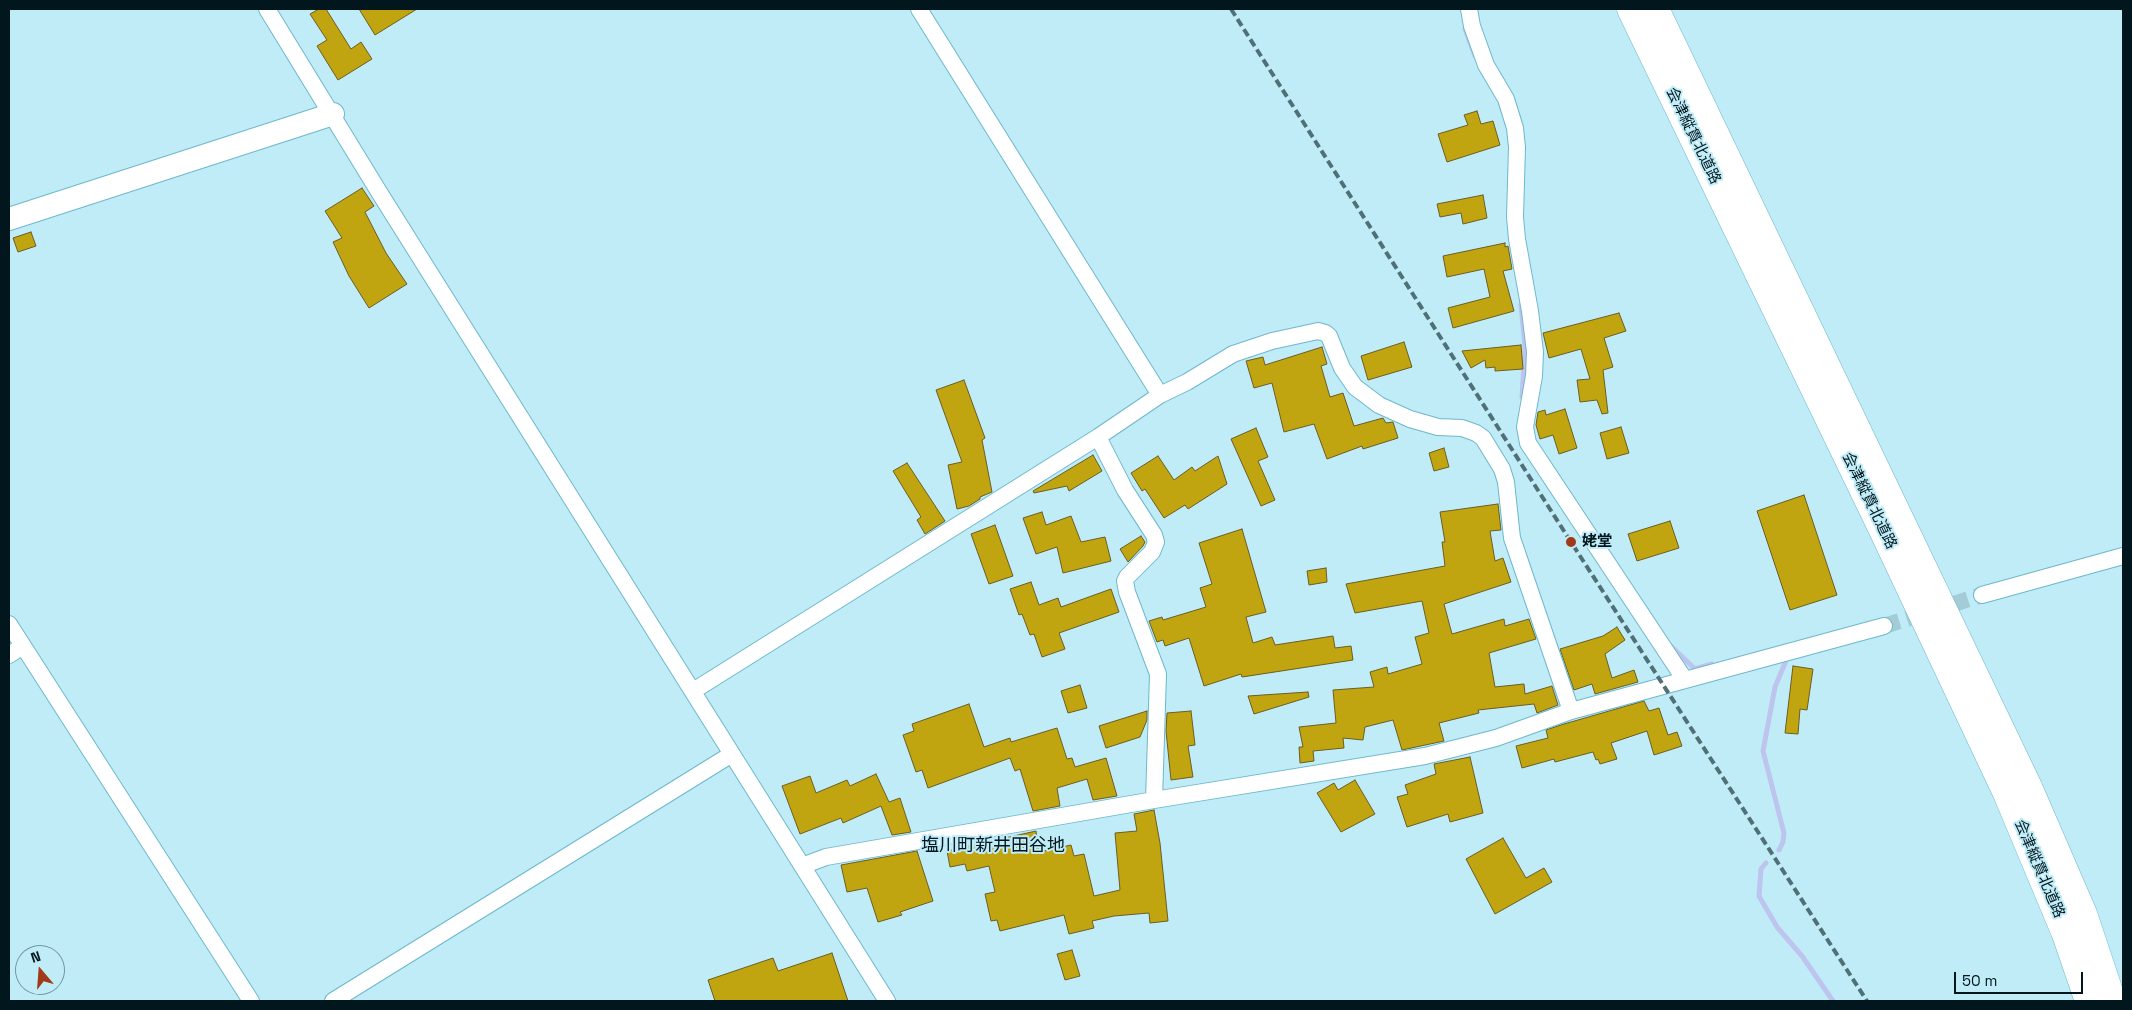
<!DOCTYPE html>
<meta charset="utf-8">
<style>
body{margin:0}
#map{position:relative;width:2132px;height:1010px;overflow:hidden;background:#c0ecf8;font-family:"Space Grotesk",sans-serif}
canvas{display:block}
.frame{position:absolute;inset:0;border:10px solid #01171d;pointer-events:none}
.north{position:absolute;left:15px;top:945px;width:50px;height:50px;box-sizing:border-box;background:#c0ecf8;border:1px solid #7497a0;border-radius:50%;rotate:342deg;font-size:14px;font-weight:700;line-height:20px;text-align:center;color:#01171d}
.north::after{content:'';display:block;margin:auto;width:18px;height:22px;background:#a13a19;clip-path:polygon(50% 0,100% 100%,50% 72%,0 100%)}
.scale{position:absolute;left:1954px;top:972px;width:129px;height:22px;box-sizing:border-box;border:2px solid #01171d;border-top:0;padding-left:6px;font-size:15px;line-height:18px;white-space:nowrap;color:#01171d;-webkit-text-stroke:4px #c0ecf8;paint-order:stroke}
</style>
<div id="map">
<canvas width="2132" height="1010"></canvas>
<div class="frame"></div>
<div class="north">N</div>
<div class="scale">50 m</div>
</div>
<script>
const g = document.querySelector('canvas').getContext('2d');
g.lineJoin = 'round';
const toPath = rows => new Path2D(rows.map(r => 'M' + r).join(''));
function trace(path, color, width, dash) { g.strokeStyle = color; g.lineWidth = width; g.lineCap = dash ? 'butt' : 'round'; g.setLineDash(dash || []); g.stroke(path); }
function fill(path, color) { g.fillStyle = color; g.fill(path, 'evenodd'); }
function write(font, color, halo, rows, align = 'center') {
  g.font = font + ' "Space Grotesk","Noto Sans JP",sans-serif'; g.lineWidth = 4; g.setLineDash([]); g.textBaseline = 'middle'; g.strokeStyle = halo; g.fillStyle = color; for (const [text, x, y, turn = 0] of rows) {
    g.save(); g.translate(x, y); g.rotate((+turn || 0) * Math.PI / 180); g.textAlign = isNaN(turn) ? turn : align; if (halo) g.strokeText(text, 0, 0); g.fillText(text, 0, 0); g.restore();
  }
}
trace(toPath([
 [1465,29,1475,56],
 [1521,305,1525,347,1522,397],
 [1672,647,1695,669,1712,664],
 [1779,850,1783,842,1784,833,1763,751,1775,687,1788,656],
 [1766,863,1761,869,1759,896,1777,927,1802,956,1833,1001]
]), '#bdc4ee', 5);
const building = toPath([
 [319,9,326,9,351,49,361,42,372,59,338,80,317,46,327,40,310,14,319,9],
 [359,9,417,9,375,35,359,9],
 [1477,111,1481,124,1493,121,1500,145,1447,162,1438,134,1468,125,1464,115,1477,111],
 [362,188,374,206,365,212,386,253,407,284,369,308,349,276,333,242,342,238,325,211,362,188],
 [1483,195,1487,218,1463,224,1461,213,1440,217,1437,204,1483,195],
 [31,232,36,246,18,252,13,238,31,232],
 [1505,243,1505,247,1508,246,1512,269,1503,271,1514,311,1453,328,1448,308,1490,297,1484,269,1447,277,1443,256,1505,243],
 [1619,313,1626,331,1604,338,1613,367,1603,370,1608,413,1602,414,1597,400,1580,402,1577,380,1590,379,1581,349,1549,358,1543,333,1619,313],
 [1404,342,1412,367,1368,380,1361,356,1404,342],
 [1521,345,1523,369,1495,371,1495,367,1486,368,1485,360,1471,368,1462,351,1521,345],
 [1322,347,1327,364,1321,366,1330,397,1343,393,1354,426,1383,418,1386,423,1393,422,1398,438,1363,449,1362,446,1327,459,1314,424,1284,432,1272,383,1254,388,1246,361,1263,357,1265,365,1322,347],
 [964,380,985,438,982,440,992,492,980,497,980,499,969,506,957,509,948,465,962,462,936,390,964,380],
 [1565,409,1577,448,1559,454,1553,435,1540,439,1536,425,1538,412,1545,410,1546,415,1565,409],
 [1621,427,1629,453,1607,459,1600,433,1621,427],
 [1256,428,1268,457,1258,461,1275,500,1261,506,1231,439,1256,428],
 [1444,448,1449,467,1434,471,1429,453,1444,448],
 [1093,455,1102,471,1069,491,1067,486,1034,493,1033,491,1093,455],
 [1158,456,1174,480,1192,467,1195,471,1218,456,1227,484,1188,509,1185,505,1164,518,1145,489,1142,491,1131,473,1158,456],
 [907,463,945,521,925,534,917,520,921,517,893,471,907,463],
 [1804,495,1837,595,1790,610,1757,511,1804,495],
 [1498,504,1501,530,1490,531,1495,561,1503,558,1511,582,1444,604,1452,634,1504,619,1505,626,1529,619,1536,639,1489,653,1495,687,1524,684,1525,694,1552,686,1558,705,1537,713,1534,704,1478,710,1479,713,1439,723,1444,741,1402,750,1393,720,1365,727,1363,740,1343,738,1344,748,1313,751,1314,761,1300,763,1299,747,1303,747,1299,727,1336,723,1333,690,1374,687,1370,672,1387,667,1388,674,1422,664,1415,637,1429,633,1422,601,1355,613,1346,584,1445,566,1442,542,1445,542,1440,512,1498,504],
 [1042,512,1046,525,1071,516,1081,542,1105,537,1111,561,1063,573,1057,547,1036,554,1023,518,1042,512],
 [1670,521,1679,548,1637,561,1628,534,1670,521],
 [995,525,1013,576,989,584,971,534,995,525],
 [1242,529,1266,612,1246,617,1253,643,1272,637,1275,645,1333,636,1335,648,1351,646,1353,660,1242,677,1241,674,1204,686,1189,638,1165,646,1163,640,1157,642,1149,621,1162,617,1163,620,1206,607,1200,588,1212,584,1199,543,1242,529],
 [1141,536,1145,542,1143,546,1128,562,1120,549,1141,536],
 [1326,568,1327,582,1309,585,1307,571,1326,568],
 [1031,582,1039,605,1058,598,1061,607,1111,589,1119,612,1059,633,1065,649,1042,657,1034,634,1030,635,1022,614,1019,615,1010,589,1031,582],
 [1617,627,1625,640,1605,654,1612,678,1634,670,1638,682,1595,694,1592,684,1574,690,1560,649,1603,636,1617,627],
 [1793,666,1813,669,1807,710,1800,709,1798,734,1785,733,1793,666],
 [1080,685,1087,708,1068,713,1061,691,1080,685],
 [1308,692,1309,697,1254,714,1248,696,1308,692],
 [1644,701,1649,711,1659,708,1668,735,1677,732,1682,746,1654,755,1647,731,1611,743,1617,759,1600,764,1598,759,1596,760,1593,752,1555,762,1554,759,1522,768,1516,746,1548,738,1546,730,1564,724,1644,701],
 [969,704,984,747,1010,738,1011,742,1057,728,1067,759,1072,758,1075,767,1106,758,1117,796,1093,800,1087,779,1057,788,1060,806,1033,811,1020,769,1015,771,1010,758,928,788,922,770,916,772,903,735,914,731,912,724,969,704],
 [1147,711,1147,720,1140,737,1106,748,1099,726,1147,711],
 [1191,711,1195,745,1188,746,1193,777,1171,780,1166,731,1167,713,1191,711],
 [1470,757,1483,813,1450,822,1448,814,1407,827,1397,797,1408,794,1405,785,1436,774,1434,764,1470,757],
 [876,774,889,802,900,798,911,832,892,835,881,806,843,823,841,818,800,834,782,786,810,776,816,793,847,780,850,786,876,774],
 [1355,780,1375,814,1341,832,1317,793,1334,783,1338,790,1355,780],
 [1154,810,1160,843,1168,921,1150,923,1149,913,1114,916,1092,921,1094,928,1069,934,1064,915,1000,931,997,920,991,921,985,894,995,892,989,866,967,871,965,864,950,867,947,851,1036,831,1039,852,1071,845,1074,856,1084,854,1094,896,1120,890,1115,833,1137,831,1134,814,1154,810],
 [1503,838,1526,878,1544,868,1552,882,1495,914,1466,859,1503,838],
 [917,851,933,901,900,912,902,915,878,922,867,888,847,892,841,865,917,851],
 [1072,950,1080,976,1065,980,1057,954,1072,950],
 [832,953,848,1001,715,1001,708,980,773,958,778,971,832,953]
]);
fill(building, '#c0a511');
trace(building, '#6a5d22', 1);
trace(toPath([
 [1884,626,1982,595]
]), '#a3ccd7', 16, [16, 8]);
const street = toPath([
 [267,9,379,192,887,1001],
 [1469,9,1472,26,1486,65,1506,99,1515,128,1517,147,1515,217,1517,239,1530,311,1535,352,1534,376,1525,427,1528,443,1685,680],
 [1160,395,1187,382,1233,354,1272,341,1318,331,1325,333,1329,336,1342,368,1355,387,1379,405,1410,419,1438,427,1462,428,1476,433,1483,438,1502,469,1506,482,1512,538,1571,711],
 [1098,437,1125,490,1154,535,1156,542,1152,552,1127,577,1125,581,1127,592,1158,674,1154,800],
 [1982,595,2123,556],
 [9,624,251,1001],
 [9,655,23,646],
 [693,691,1098,437,1160,395,919,9],
 [802,866,826,857,1154,800,1425,756,1496,738,1571,711,1884,626],
 [333,1001,732,754]
]);
const secondary = toPath([
 [9,219,333,114]
]);
const highway = toPath([
 [1631,9,1882,528,2007,793,2066,934,2089,1001],
 [1655,9,2028,787,2083,914,2112,1001]
]);
trace(street, '#6cb8cc', 18);
trace(secondary, '#6cb8cc', 24);
trace(highway, '#6cb8cc', 29);
trace(street, '#fff', 16);
trace(secondary, '#fff', 22);
trace(highway, '#fff', 28);
trace(toPath([
 [1231,9,1571,542,1867,1001]
]), '#507078', 4, [8, 4]);
for (const [x, y, r, color] of [
 [1571,542,6,"#a13a19"]
]) { const dot = new Path2D(); dot.arc(x, y, r, 0, 2 * Math.PI); g.fillStyle = color; g.fill(dot); trace(dot, '#c0ecf8', 2); }
write('15px', '#01171d', '#c0ecf8', [
 ["会津縦貫北道路",1693,136,64],
 ["会津縦貫北道路",1869,501,64],
 ["会津縦貫北道路",2039,869,67]
]);
write('bold 15px', '#01171d', '#c0ecf8', [
 ["姥堂",1582,542]
], 'left');
write('18px', '#01171d', '#c0ecf8', [
 ["塩川町新井田谷地",993,846]
]);
</script>
